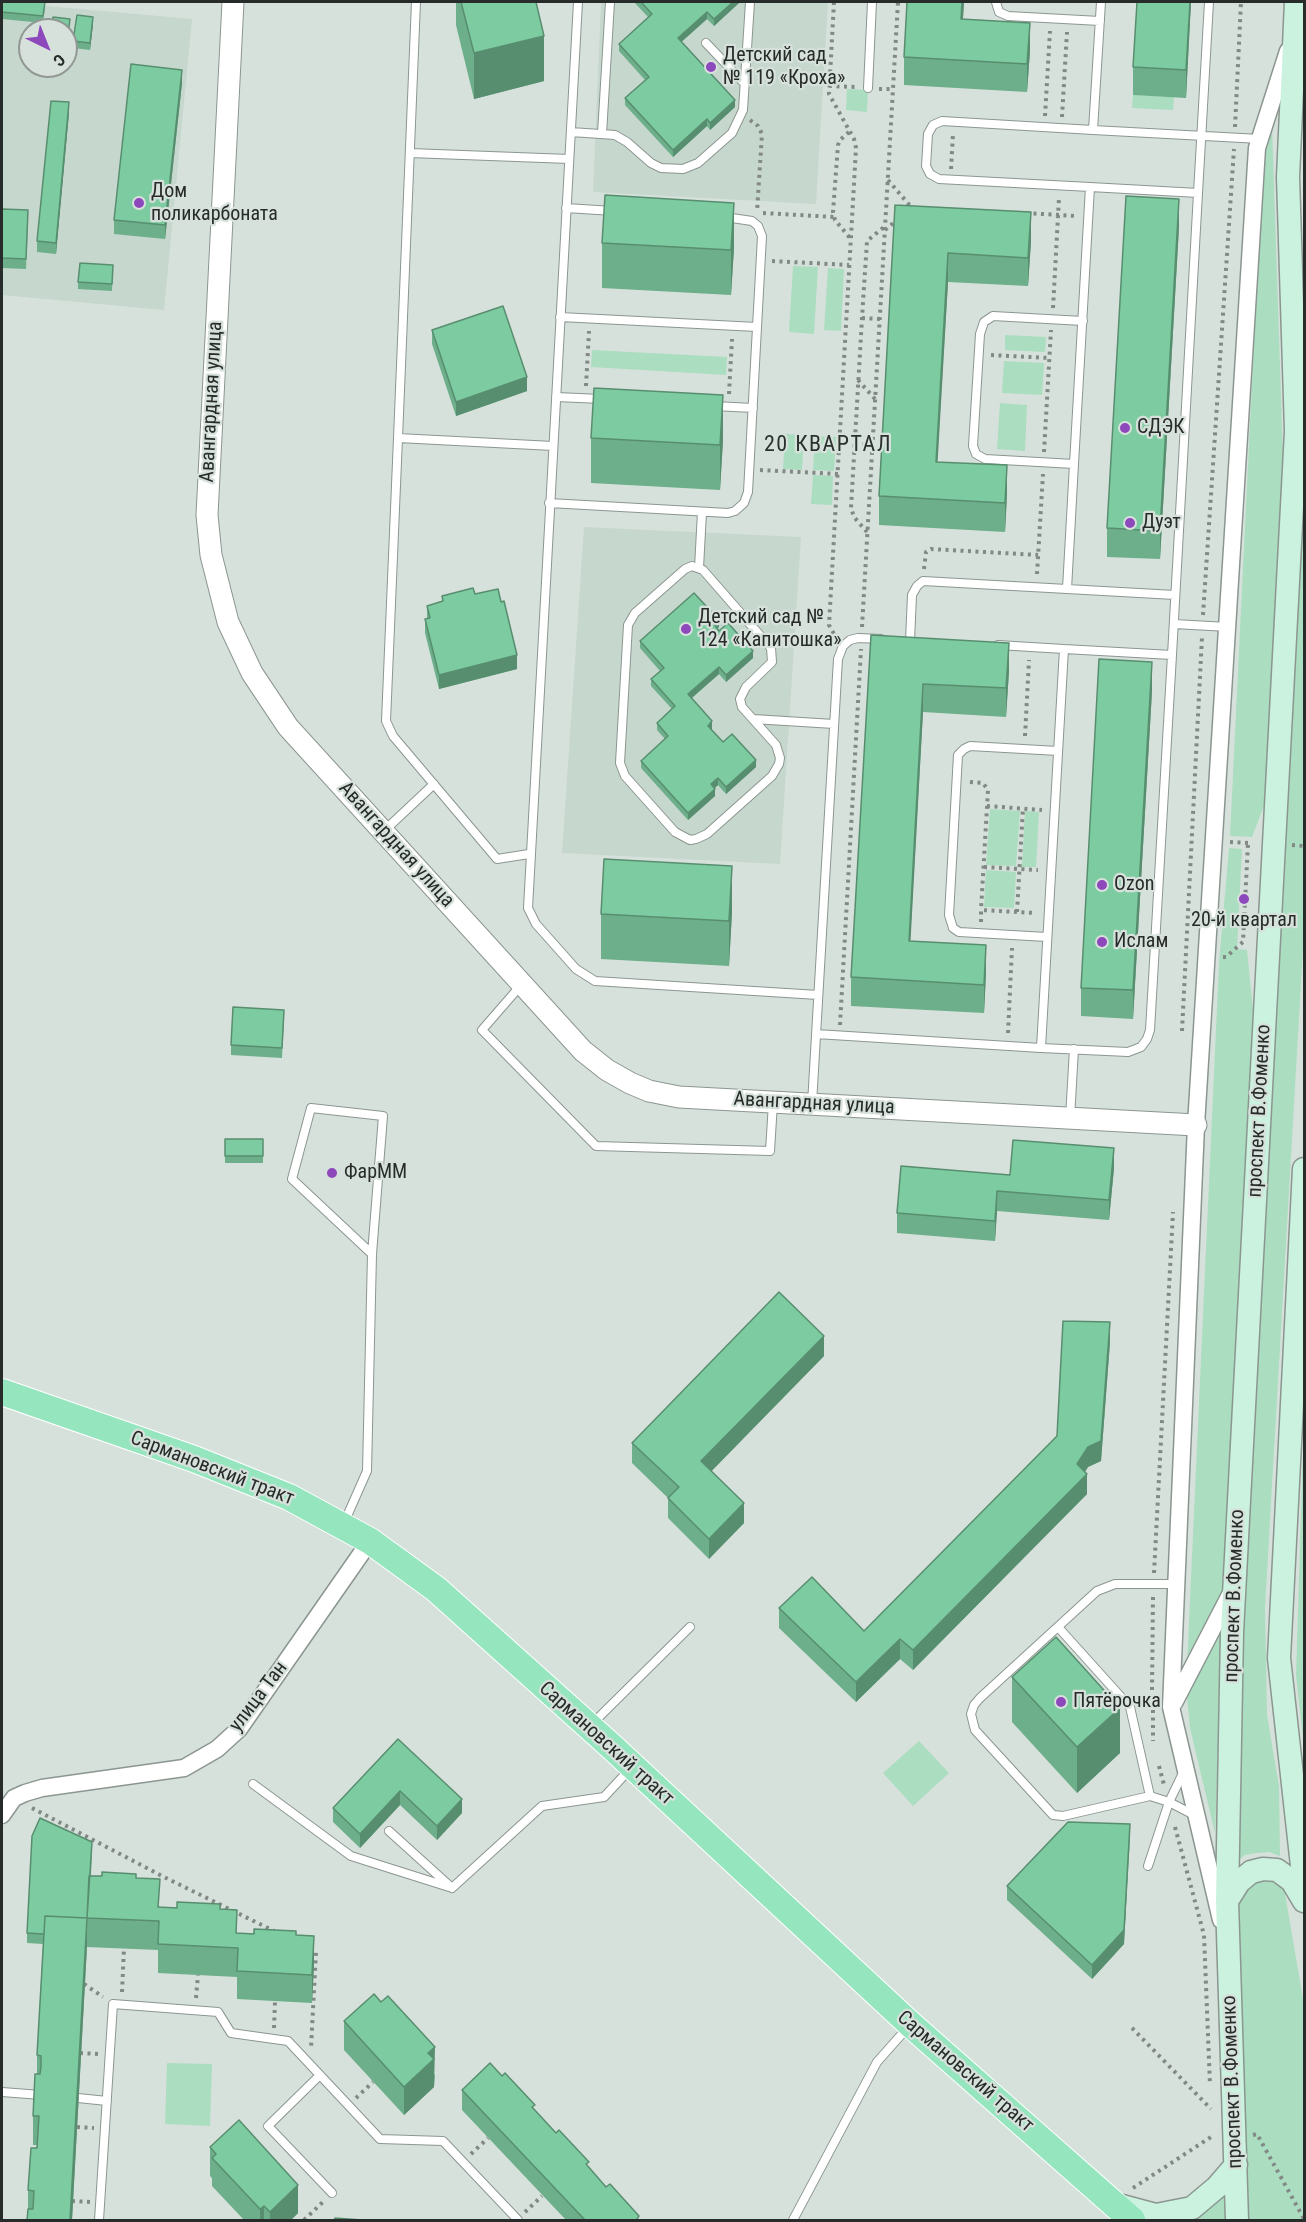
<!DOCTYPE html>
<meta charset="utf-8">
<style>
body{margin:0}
#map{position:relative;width:1306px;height:2222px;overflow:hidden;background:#d7e1db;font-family:"Roboto Condensed",sans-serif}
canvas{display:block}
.frame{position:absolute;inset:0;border:3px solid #272b29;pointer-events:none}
.north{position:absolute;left:18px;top:18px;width:60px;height:60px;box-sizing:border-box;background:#d7e1db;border:2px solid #919894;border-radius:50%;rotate:137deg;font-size:16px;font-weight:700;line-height:24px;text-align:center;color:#272b29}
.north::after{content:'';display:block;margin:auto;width:21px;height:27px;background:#8d48bc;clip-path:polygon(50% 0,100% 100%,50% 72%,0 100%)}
</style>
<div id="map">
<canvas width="1306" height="2222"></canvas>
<div class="frame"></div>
<div class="north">С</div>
</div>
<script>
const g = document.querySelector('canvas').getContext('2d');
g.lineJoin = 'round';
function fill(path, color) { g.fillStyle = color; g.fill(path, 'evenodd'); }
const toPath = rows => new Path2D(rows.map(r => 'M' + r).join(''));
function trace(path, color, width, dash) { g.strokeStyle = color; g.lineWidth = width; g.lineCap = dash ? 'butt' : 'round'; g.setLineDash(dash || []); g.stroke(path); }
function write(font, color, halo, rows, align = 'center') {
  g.font = font + ' "Roboto Condensed",sans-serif'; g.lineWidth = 4.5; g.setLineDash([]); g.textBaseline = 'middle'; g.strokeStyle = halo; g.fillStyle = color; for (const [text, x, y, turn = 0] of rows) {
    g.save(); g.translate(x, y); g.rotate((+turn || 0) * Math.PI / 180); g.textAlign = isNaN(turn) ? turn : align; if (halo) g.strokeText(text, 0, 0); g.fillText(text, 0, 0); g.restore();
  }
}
fill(toPath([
 [2,2,192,19,164,310,2,295],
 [30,30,66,30,66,66,30,66],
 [601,2,828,2,816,204,593,192],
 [584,527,801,537,780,864,562,853]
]), '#c6d7cd');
fill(toPath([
 [847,89,868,90,867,112,846,110],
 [1133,95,1174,97,1173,110,1132,108],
 [1272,126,1283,456,1267,798,1252,837,1230,836,1263,156],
 [793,266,818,267,814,334,789,332],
 [828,268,844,269,841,331,824,330],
 [1005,335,1046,337,1045,352,1005,350],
 [592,350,727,357,726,375,591,367],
 [1004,361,1044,363,1042,395,1002,393],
 [1000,403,1027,405,1025,451,997,449],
 [785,434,804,435,802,470,783,469],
 [815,436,836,437,834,471,813,470],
 [1304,469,1304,931,1265,1607,1267,1715,1279,1786,1280,1856,1269,1852,1257,1853,1245,1855,1235,1863,1237,1654],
 [813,475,833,476,832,505,811,504],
 [990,809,1020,811,1016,866,986,865],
 [1025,811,1039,812,1036,867,1022,867],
 [1229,848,1242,849,1237,949,1247,950,1253,1010,1222,1635,1215,1833,1190,1728,1186,1688,1219,963],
 [986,870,1016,872,1014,908,984,907],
 [1304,1415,1304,1747,1296,1675],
 [919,1741,949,1773,913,1806,883,1773],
 [1268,1878,1284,1888,1304,2005,1304,2220,1249,2220,1237,1895,1244,1884],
 [167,2063,212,2064,210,2126,165,2124],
 [1229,2187,1230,2220,1174,2220]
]), '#abddc0');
const service = toPath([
 [578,2,528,908,536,924,576,969,595,981,818,995],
 [996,2,999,12,1008,16,1100,21],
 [1101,2,1093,130,1260,139],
 [706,43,745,84],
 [868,88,872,2],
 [571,132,615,135,627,142,651,163,661,168,683,169,698,163,732,133,743,110,750,2],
 [602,134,610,2],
 [410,153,569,159],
 [1090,187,939,179,930,174,926,166,928,134,933,125,942,121,1093,130],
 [566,208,613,211],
 [560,317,757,327],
 [556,397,602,399],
 [714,406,753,408],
 [398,438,416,2],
 [1074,464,985,459,976,454,973,446,980,334,984,322,993,316,1083,321],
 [549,503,728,513,735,511,744,503,748,492,762,236,758,226,752,221,725,217],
 [692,566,703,570,771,648,772,662,746,687,740,699,742,707,776,745,780,758,779,764,772,776,707,834,696,839,690,840,675,832,625,776,620,763,628,625,635,613,685,569,692,566],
 [699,568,702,512],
 [1175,595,1067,589,1074,464,1090,187,1198,193,1209,2],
 [1174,624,1228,627],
 [910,641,912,595,917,586,923,581,1067,589],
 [998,645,1064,649],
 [1172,655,1150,1030,1147,1039,1141,1047,1128,1052,1041,1048,1064,649,1172,655,1198,193],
 [753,719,834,724],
 [384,831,434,784],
 [529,854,497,859,393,736,386,721,398,438,553,446],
 [1047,937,959,932,953,928,949,915,958,755,964,749,970,746,1058,751],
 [522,984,482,1030,596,1146,770,1151,773,1103],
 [816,1034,1041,1048],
 [812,1104,838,659,843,646,850,640,858,638,881,639],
 [1070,1118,1074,1049],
 [344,1523,367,1471,372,1254,383,1116,311,1108,292,1179,372,1254],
 [1058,1627,1130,1707,1150,1796,1063,1816,1053,1815,975,1730,971,1714,974,1705,980,1698,1097,1591,1115,1584,1177,1584],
 [592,1724,690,1627],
 [253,1784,351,1856,449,1887],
 [1150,1796,1169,1802,1196,1816],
 [389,1831,452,1888,542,1806,604,1797,630,1769],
 [1148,1866,1169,1802,1184,1771],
 [320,2075,268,2126,332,2193],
 [2,2092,41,2095],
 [78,2098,107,2101],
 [99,2220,113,2004,218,2012,231,2033,288,2041,380,2139,443,2141,518,2220],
 [793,2220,877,2062,909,2026]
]);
const minor = toPath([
 [1174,1703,1231,1593],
 [2,1815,14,1798,25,1793,42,1788,184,1768,217,1749,239,1729,370,1541],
 [1221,1920,1171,1707,1196,1125,1257,148,1288,51]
]);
const tertiary = toPath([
 [233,2,207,515,211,555,228,622,252,673,288,727,583,1051,607,1070,630,1083,649,1091,679,1097,1196,1125]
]);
const secondary = toPath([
 [1304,1169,1279,1658,1304,1884],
 [1227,1901,1239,1882,1251,1872,1263,1869,1277,1870,1292,1881,1304,1901],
 [1115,2204,1156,2215,1192,2208,1217,2187,1236,2165],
 [1237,2220,1227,1901,1232,1632,1296,431,1288,177,1296,2]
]);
const primary = toPath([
 [2,1392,194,1459,289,1497,370,1541,436,1589,612,1747,910,2024,1132,2220]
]);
trace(service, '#8c9690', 10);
trace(minor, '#8c9690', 19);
trace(tertiary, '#8c9690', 23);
trace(secondary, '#8c9690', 25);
trace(primary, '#fff', 28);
trace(toPath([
 [834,2,829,94,854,139,856,148,829,625,835,636],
 [829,86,856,87],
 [879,89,893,89],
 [1045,116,1050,31],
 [1062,117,1067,32],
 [750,120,758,126,762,134,757,212],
 [1235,127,1241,2],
 [849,132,840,140,838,145,833,212,835,220,850,238],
 [951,169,953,134],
 [888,180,911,207],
 [763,213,834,217],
 [1026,213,1076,216],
 [885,230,898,219],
 [772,261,849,265],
 [1053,308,1059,198],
 [862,318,880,319],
 [991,355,1050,358],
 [858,380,875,399],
 [586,386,589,331],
 [729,394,732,339],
 [855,444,873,445],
 [1044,452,1051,330],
 [760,470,838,474],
 [867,532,854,517,851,508,862,318,867,241,884,227],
 [924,569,926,552,931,549,1038,555],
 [1037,574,1043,474],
 [1203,615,1234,149],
 [862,627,898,2],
 [1025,736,1029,660],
 [970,782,983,783,988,790,981,910],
 [987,806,1042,810],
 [1230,842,1250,843],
 [1292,845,1304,846],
 [984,867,1038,870],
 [1017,912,1023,808],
 [981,922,981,910,1035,913],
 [1223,957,1226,957,1243,942,1248,843],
 [840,1025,861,649],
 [1182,1031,1202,637],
 [1008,1033,1012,948],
 [1154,1573,1173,1212],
 [1152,1690,1153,1596],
 [1153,1710,1153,1741],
 [1159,1766,1164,1785],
 [32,1808,164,1877,274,1931],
 [1175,1827,1204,1935,1210,2085],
 [310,1949,316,1952,311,2048],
 [84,1984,103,1997],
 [122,1992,124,1948],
 [196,1998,198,1975],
 [274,2028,275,2001],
 [1132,2028,1211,2109],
 [80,2053,98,2054],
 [356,2098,373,2082],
 [77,2127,94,2128],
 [1253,2135,1257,2134,1304,2219],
 [471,2154,488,2138],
 [1133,2188,1214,2135],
 [72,2201,90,2202],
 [525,2212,542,2196],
 [304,2220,325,2200]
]), '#828985', 4, [3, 4.5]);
trace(service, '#fff', 8);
trace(minor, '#fff', 16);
trace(tertiary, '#fff', 21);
trace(secondary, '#caf2df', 22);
trace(primary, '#95e5be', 26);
fill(toPath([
 [2,2,45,8,43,23,2,19],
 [456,2,536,2,544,81,474,99,456,25],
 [634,2,739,2,739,3,714,26,707,19,681,42,735,107,710,130,707,126,673,157,625,105,625,98,645,80,619,51,619,44,648,17],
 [907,2,964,2,963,19,1030,51,1027,92,904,85,904,57],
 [1137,2,1191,2,1186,98,1133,95,1133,67],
 [93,24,90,50,73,48,73,41],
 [182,83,165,239,114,234,114,220],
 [69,113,56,254,37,252,37,241],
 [895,205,1031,241,1028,286,948,282,937,462,1007,494,1005,532,879,525,879,496],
 [2,209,28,221,26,269,2,268],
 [1179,227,1160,559,1107,557,1107,528],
 [602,243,734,248,731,295,602,288],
 [113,265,112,291,78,289,78,282],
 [432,330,527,391,456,416,432,344],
 [591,438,723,440,720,490,591,483],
 [475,594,517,669,439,689,425,633,425,619,427,619,427,606,442,602,442,596],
 [719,627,717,628,719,631,753,658,726,682,719,674,692,698,712,729,711,730,723,742,756,767,726,794,718,785,715,788,715,796,688,820,641,768,641,761,665,739,657,730,657,723,672,709,651,686,651,679,660,671,640,648,640,641],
 [871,635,1009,671,1006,717,923,712,910,941,986,973,984,1013,851,1006,851,977],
 [1152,691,1133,1019,1081,1016,1081,988],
 [732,912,729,966,601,959,601,914],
 [284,1020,282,1058,231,1055,231,1045],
 [225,1139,263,1139,263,1163,225,1163],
 [1114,1168,1109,1220,997,1211,995,1241,897,1233,897,1213,1010,1175],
 [1110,1342,1101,1461,1088,1467,1085,1472,1087,1494,913,1670,900,1659,856,1702,779,1628,779,1608,864,1631,1057,1436],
 [824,1356,711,1471,744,1523,709,1559,668,1518,668,1498,632,1463,632,1443],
 [1012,1677,1120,1753,1077,1793,1012,1722],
 [398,1739,462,1813,437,1840,400,1805,360,1848,333,1822,333,1808],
 [1130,1838,1124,1944,1092,1979,1007,1900,1007,1886],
 [92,1853,91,1876,136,1878,160,1907,220,1909,237,1933,296,1936,314,1965,312,2003,237,1999,237,1977,158,1973,158,1950,87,1947,72,2220,27,2220,28,2209,28,2190,37,2145,33,2145,33,2116,37,2074,37,2055,43,1944,27,1943,27,1933],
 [344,2021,435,2075,434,2087,404,2115,344,2050],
 [462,2090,535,2111,606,2187,639,2220,566,2220,462,2110],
 [210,2147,298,2213,291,2220,244,2220,212,2186,212,2178,210,2176]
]), '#6caf8a');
fill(toPath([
 [733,2,739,2,739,3,714,26,714,19],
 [962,2,964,2,961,47,961,19],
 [1190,2,1191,2,1186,98,1186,70],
 [707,12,707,19,678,45,678,38],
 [93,17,93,24,90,50,90,43],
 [1030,23,1030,51,1027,92,1027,64],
 [544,36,544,81,474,99,474,53],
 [182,70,182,83,165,239,165,225],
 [735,100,735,107,710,130,710,123],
 [69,102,69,113,56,254,56,243],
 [707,119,707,126,673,157,673,150],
 [1179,199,1179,227,1160,559,1160,531],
 [734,203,734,248,731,295,731,250],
 [1031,212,1031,241,1028,286,1028,258],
 [948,253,948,282,936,490,936,462],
 [527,377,527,391,456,416,456,402],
 [723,395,723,440,720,490,720,445],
 [1007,465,1007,494,1005,532,1005,503],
 [719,620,719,627,714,631,714,624],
 [1009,643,1009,671,1006,717,1006,688],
 [753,651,753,658,726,682,726,675],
 [517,655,517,669,439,689,439,675],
 [1152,662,1152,691,1133,1019,1133,990],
 [719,667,719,674,688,701,688,694],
 [923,684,923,712,909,969,909,941],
 [712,721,712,729,708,733,708,726],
 [756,760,756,767,726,794,726,787],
 [718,778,718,785,711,791,711,784],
 [715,789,715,796,688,820,688,813],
 [732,866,732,912,729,966,729,921],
 [986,945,986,973,984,1013,984,985],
 [1114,1148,1114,1168,1109,1220,1109,1200],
 [997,1191,997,1211,995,1241,995,1221],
 [1110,1322,1110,1342,1101,1461,1088,1467,1079,1481,1087,1474,1087,1494,913,1670,913,1650,1077,1464],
 [824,1336,824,1356,701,1482,701,1461],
 [744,1503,744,1523,709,1559,709,1539],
 [900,1639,900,1659,856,1702,856,1682],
 [1120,1708,1120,1753,1077,1793,1077,1747],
 [400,1791,400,1805,360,1848,360,1834],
 [462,1799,462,1813,437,1840,437,1826],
 [1130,1824,1124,1944,1092,1979,1092,1965],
 [87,1918,87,1946,72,2220,70,2220],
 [314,1936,314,1965,312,2003,312,1975],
 [435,2047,434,2087,404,2115,404,2087,428,2053],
 [298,2185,298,2213,291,2220,270,2220,270,2212],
 [264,2206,264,2220,260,2220,260,2209]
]), '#588e70');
const building = toPath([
 [2,2,45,2,43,16,2,12,2,2],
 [461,2,536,2,544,36,474,53,461,2],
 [641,2,733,2,714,19,707,12,678,38,735,100,710,123,707,119,673,150,625,98,649,77,619,44,652,14,641,2],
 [907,2,962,2,961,19,1030,23,1027,64,904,57,907,2],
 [1137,2,1190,2,1186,70,1133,67,1137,2],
 [77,15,93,17,90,43,73,41,77,15],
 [53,17,70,19,67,41,66,40,66,30,51,30,53,17],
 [131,64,182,70,165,225,114,220,131,64],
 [51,101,69,102,56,243,37,241,51,101],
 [605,195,734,203,731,250,602,243,605,195],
 [1126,196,1179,199,1160,531,1107,528,1126,196],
 [895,205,1031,212,1028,258,948,253,936,462,1007,465,1005,503,879,496,895,205],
 [2,209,28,210,26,259,2,258,2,209],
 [80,263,113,265,112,284,78,282,80,263],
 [503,306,527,377,456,402,432,330,503,306],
 [594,388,723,395,720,445,591,438,594,388],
 [473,588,475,594,498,589,501,602,504,601,517,655,439,675,425,619,430,618,427,606,443,601,442,596,473,588],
 [694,593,719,620,714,624,719,631,728,623,753,651,726,675,719,667,688,694,712,721,708,726,723,742,732,734,756,760,726,787,718,778,711,784,715,789,688,813,641,761,668,736,657,723,675,706,651,679,664,668,640,641,694,593],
 [871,635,1009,643,1006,688,923,684,909,941,986,945,984,985,851,977,871,635],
 [1099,659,1152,662,1133,990,1081,988,1099,659],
 [604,859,732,866,729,921,601,914,604,859],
 [233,1007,284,1010,282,1048,231,1045,233,1007],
 [225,1139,263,1139,263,1156,225,1156,225,1139],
 [1013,1140,1114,1148,1109,1200,997,1191,995,1221,897,1213,901,1166,1010,1175,1013,1140],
 [779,1292,824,1336,701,1461,744,1503,709,1539,668,1498,679,1487,632,1443,779,1292],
 [1063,1321,1110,1322,1101,1441,1088,1447,1077,1464,1087,1474,913,1650,900,1639,856,1682,779,1608,812,1577,864,1631,1057,1436,1063,1321],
 [1056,1637,1120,1708,1077,1747,1012,1677,1056,1637],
 [398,1739,462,1799,437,1826,400,1791,360,1834,333,1808,398,1739],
 [40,1818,92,1842,87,1918,45,1916,44,1934,27,1933,32,1836,40,1818],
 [1068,1822,1130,1824,1124,1930,1092,1965,1007,1886,1068,1822],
 [102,1872,136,1874,136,1878,160,1879,158,1907,177,1908,177,1902,220,1904,220,1909,237,1910,236,1933,254,1934,254,1929,296,1931,296,1935,314,1936,312,1975,237,1971,238,1948,158,1944,159,1921,87,1918,70,2220,27,2220,28,2209,33,2209,34,2191,28,2190,31,2148,37,2148,39,2116,33,2116,35,2074,40,2074,41,2067,41,2056,37,2055,45,1916,87,1918,89,1876,102,1876,102,1872],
 [374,1994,381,2002,388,1996,435,2047,428,2053,434,2059,404,2087,344,2021,374,1994],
 [490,2063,502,2076,505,2073,535,2105,532,2107,556,2133,559,2130,589,2162,586,2164,606,2187,610,2184,639,2216,637,2219,638,2220,585,2220,462,2090,490,2063],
 [239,2120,298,2185,270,2212,264,2206,260,2209,212,2158,216,2154,210,2147,239,2120],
 [335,2218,362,2220,334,2220,335,2218]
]);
fill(building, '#7dcba0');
trace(building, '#588e70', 1.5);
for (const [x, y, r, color] of [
 [711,67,6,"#8d48bc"],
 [139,203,6,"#8d48bc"],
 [1125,428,6,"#8d48bc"],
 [1130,523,6,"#8d48bc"],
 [686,629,6,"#8d48bc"],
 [1102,885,6,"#8d48bc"],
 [1244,899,6,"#8d48bc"],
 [1102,942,6,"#8d48bc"],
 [332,1173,6,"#8d48bc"],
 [1061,1702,6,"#8d48bc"]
]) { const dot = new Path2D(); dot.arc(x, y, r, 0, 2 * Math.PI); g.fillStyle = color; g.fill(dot); trace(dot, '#d7e1db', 2); }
write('20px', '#272b29', '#d7e1db', [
 ["Детский сад",723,56],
 ["№ 119 «Кроха»",723,79],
 ["Дом",151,192],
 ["поликарбоната",151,215],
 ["СДЭК",1137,428],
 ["Дуэт",1142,523],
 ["Детский сад №",698,618],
 ["124 «Капитошка»",698,641],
 ["Ozon",1114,885],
 ["20-й квартал",1244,921,"center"],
 ["Ислам",1114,942],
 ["ФарММ",344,1173],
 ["Пятёрочка",1073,1702]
], 'left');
write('20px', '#272b29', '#d7e1db', [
 ["Авангардная улица",212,402,-87],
 ["Авангардная улица",396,845,48],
 ["Авангардная улица",814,1104,3],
 ["проспект В.Фоменко",1260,1111,-87],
 ["Сармановский тракт",212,1469,21],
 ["проспект В.Фоменко",1235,1596,-88],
 ["улица Тан",259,1697,-53],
 ["Сармановский тракт",606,1744,42],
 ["Сармановский тракт",965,2072,41],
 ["проспект В.Фоменко",1233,2082,-92]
]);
g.letterSpacing = '1.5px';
write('22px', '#2a312d', '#d7e1db', [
 ["20 КВАРТАЛ",828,445]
]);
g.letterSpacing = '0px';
</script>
